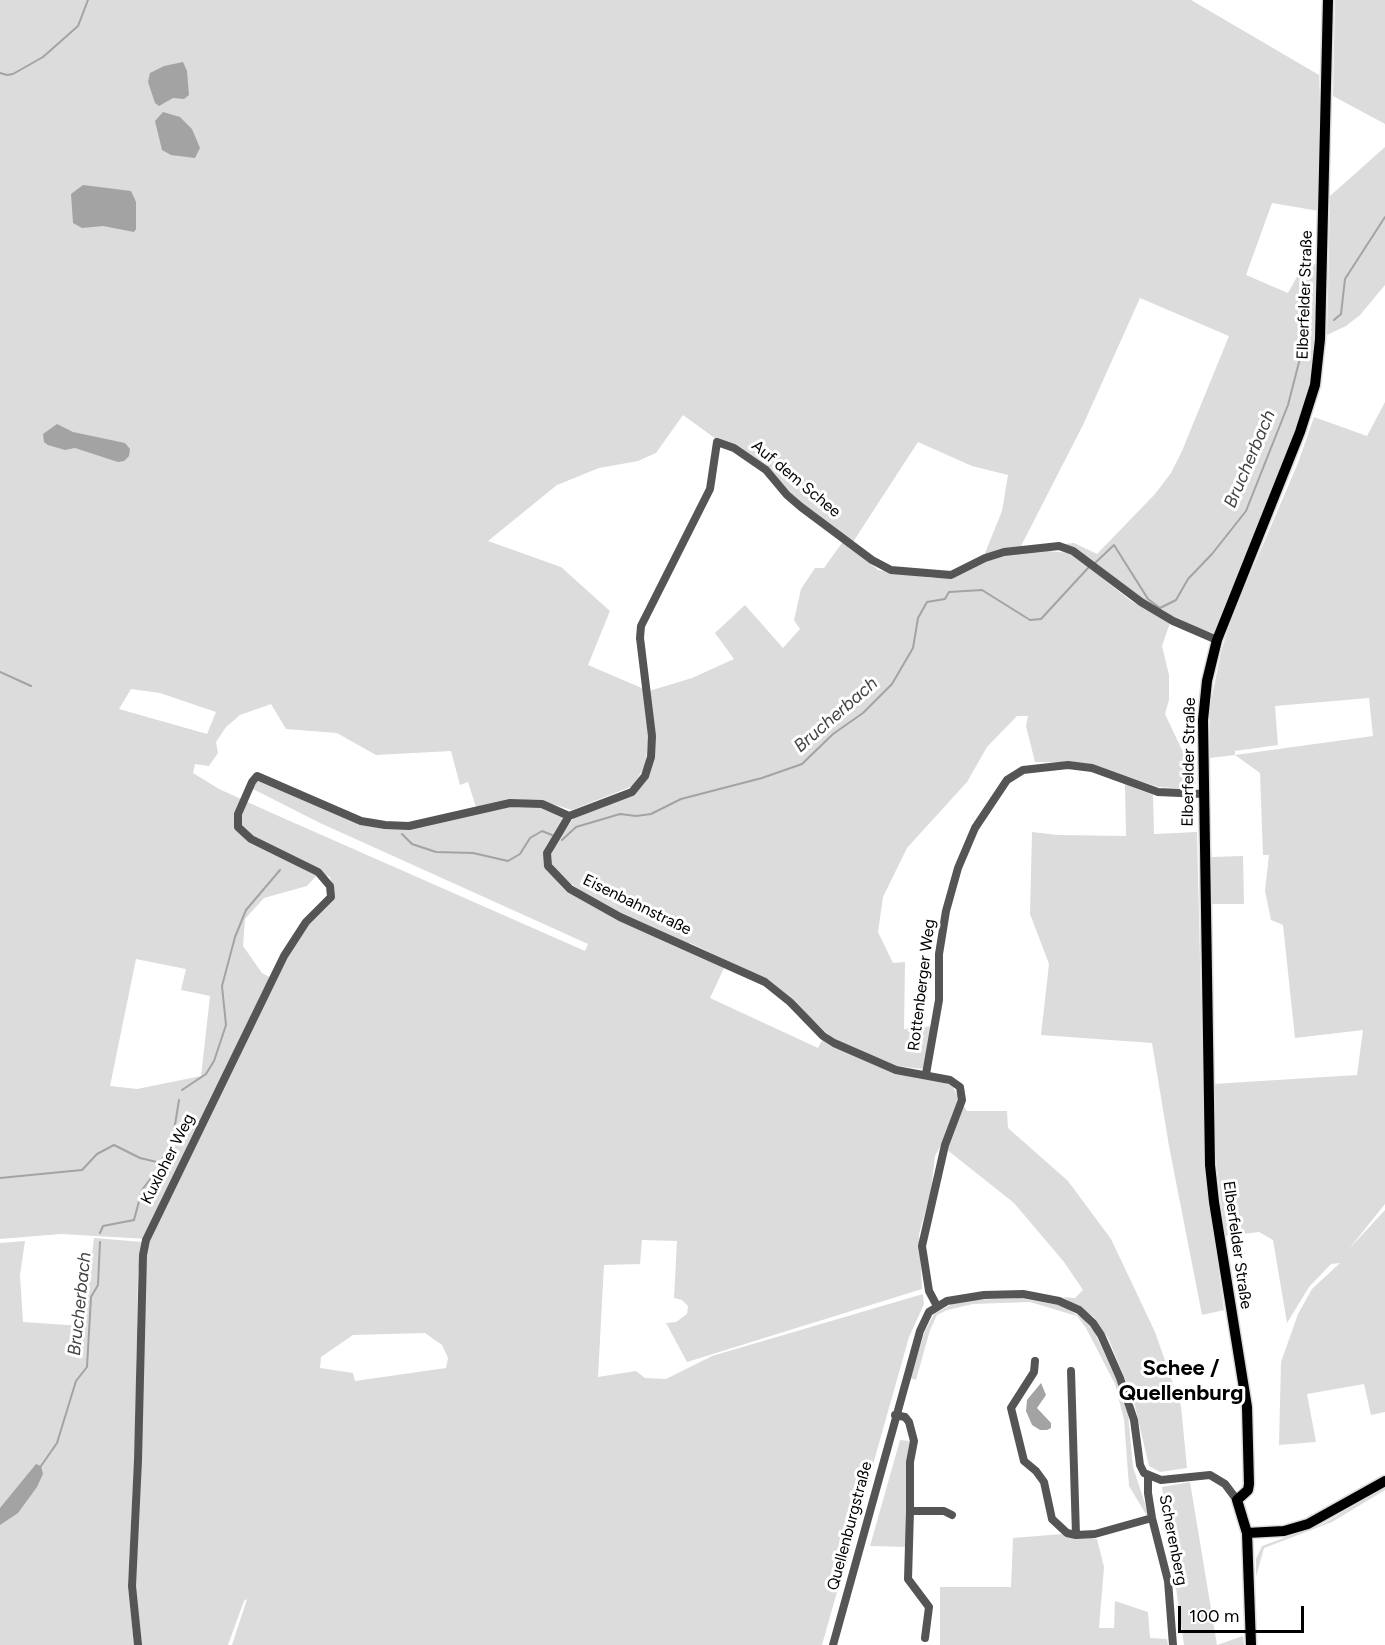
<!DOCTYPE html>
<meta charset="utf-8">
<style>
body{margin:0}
#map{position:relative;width:1385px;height:1645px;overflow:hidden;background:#fff;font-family:Figtree,sans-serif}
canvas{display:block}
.scale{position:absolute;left:1178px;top:1606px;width:126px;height:27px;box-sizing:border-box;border:3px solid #000;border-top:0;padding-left:8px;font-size:18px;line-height:21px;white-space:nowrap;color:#000;-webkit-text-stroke:4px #fff;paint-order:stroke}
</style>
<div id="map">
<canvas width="1385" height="1645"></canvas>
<div class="scale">100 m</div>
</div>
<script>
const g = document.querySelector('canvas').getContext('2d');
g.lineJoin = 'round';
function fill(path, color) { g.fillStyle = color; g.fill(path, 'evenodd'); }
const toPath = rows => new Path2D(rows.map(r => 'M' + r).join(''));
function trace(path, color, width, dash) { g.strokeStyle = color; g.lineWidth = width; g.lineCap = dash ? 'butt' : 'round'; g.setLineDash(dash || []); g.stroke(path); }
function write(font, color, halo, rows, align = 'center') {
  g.font = font + ' Figtree,sans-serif'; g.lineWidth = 6; g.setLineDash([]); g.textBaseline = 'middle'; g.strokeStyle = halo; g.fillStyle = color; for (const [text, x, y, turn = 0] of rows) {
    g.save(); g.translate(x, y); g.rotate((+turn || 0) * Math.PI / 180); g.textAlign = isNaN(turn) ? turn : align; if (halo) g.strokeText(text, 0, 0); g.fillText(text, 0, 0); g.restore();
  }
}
fill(toPath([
 [0,0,1191,0,1319,75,1319,211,1272,203,1246,275,1288,293,1300,271,1308,265,1317,264,1314,369,1306,403,1213,633,1172,619,1143,603,1074,549,1064,544,1074,543,1097,554,1155,494,1171,473,1182,451,1229,336,1140,298,1083,425,1021,546,983,558,1002,511,1008,475,972,466,918,442,853,542,792,496,767,468,749,454,723,444,683,415,656,453,638,461,599,468,557,485,488,541,561,567,610,611,588,665,644,689,649,736,645,766,633,786,572,810,542,801,509,799,476,807,468,782,460,785,451,751,376,755,337,733,286,729,271,704,240,715,226,727,216,742,218,753,209,766,195,764,193,773,219,789,274,814,585,951,588,944,320,823,251,788,260,780,361,823,409,829,509,804,540,805,557,812,564,818,546,852,546,868,568,890,604,912,608,906,587,896,562,877,551,865,550,857,557,841,575,816,631,793,645,779,650,764,654,736,649,691,692,678,734,659,715,633,745,605,783,648,800,629,794,620,801,589,815,568,824,568,844,540,878,570,932,578,966,572,988,560,1004,554,1035,550,1071,553,1131,601,1170,623,1162,646,1169,675,1169,700,1165,714,1182,750,1196,754,1196,784,1189,789,1158,787,1085,763,1035,762,1026,726,1028,716,1017,716,987,747,967,782,907,848,883,897,878,932,893,963,905,962,904,1029,933,1026,923,1069,897,1066,834,1040,778,988,764,978,690,943,685,950,724,968,710,998,818,1048,822,1040,893,1071,937,1079,952,1086,967,1111,1007,1111,1008,1128,1068,1181,1111,1239,1155,1332,1181,1406,1187,1468,1160,1472,1149,1466,1133,1398,1108,1338,1094,1317,1063,1297,1075,1298,1083,1290,1064,1262,1014,1203,941,1145,935,1156,931,1191,919,1234,922,1289,687,1362,666,1323,676,1322,687,1314,688,1306,682,1300,674,1298,677,1241,642,1240,640,1264,604,1265,598,1377,636,1371,645,1378,666,1379,712,1356,923,1294,924,1304,909,1337,900,1369,822,1645,232,1645,247,1599,244,1601,228,1645,140,1645,134,1588,143,1255,147,1239,61,1234,0,1239],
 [131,689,160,693,216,712,207,734,119,709],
 [320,872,330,877,334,890,327,904,308,923,273,979,262,973,243,946,245,919,264,898,307,886],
 [136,959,186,969,181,990,210,996,201,1076,137,1089,110,1086],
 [425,1333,442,1345,448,1358,446,1368,355,1381,353,1373,320,1368,321,1357,353,1335],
 [1335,0,1385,0,1385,124,1333,96],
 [1385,147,1385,285,1360,315,1346,326,1327,335,1330,196],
 [1385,402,1385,1204,1349,1249,1385,1210,1385,1412,1371,1415,1364,1384,1307,1394,1316,1442,1279,1445,1281,1362,1298,1314,1312,1289,1340,1263,1331,1264,1309,1287,1287,1323,1273,1240,1259,1232,1225,1236,1215,1150,1213,1084,1357,1075,1363,1030,1295,1038,1283,925,1271,920,1265,891,1269,855,1263,855,1260,773,1235,755,1210,758,1210,707,1221,652,1231,619,1298,463,1314,417,1367,436],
 [1369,698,1373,736,1235,755,1235,751,1278,745,1275,706],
 [1125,784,1153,795,1154,834,1197,832,1204,1131,1210,1207,1224,1310,1202,1315,1169,1146,1152,1043,1041,1035,1049,964,1030,914,1032,832,1058,835,1126,836],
 [1243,856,1244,904,1212,904,1211,857],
 [94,1238,143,1242,138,1274,135,1444,128,1586,134,1645,0,1645,0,1243,25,1241,20,1275,23,1322,83,1326],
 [1019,1298,1063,1306,1083,1319,1094,1331,1117,1381,1128,1414,1133,1467,1148,1513,1147,1516,1129,1486,1124,1420,1115,1384,1086,1328,1077,1316,1030,1302,973,1304,947,1310,937,1315,930,1330,916,1380,910,1378,925,1331,934,1314,952,1304,970,1300],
 [900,1440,911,1441,906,1547,870,1546],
 [1190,1482,1217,1645,1243,1636,1244,1645,1184,1645,1162,1487],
 [1385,1487,1385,1490,1332,1522,1264,1548,1256,1577,1256,1559,1262,1546,1323,1524],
 [1062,1534,1097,1539,1104,1567,1099,1628,1114,1628,1115,1601,1148,1612,1150,1638,1167,1639,1168,1645,940,1645,940,1587,1011,1587,1013,1538]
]), '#dcdcdc');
fill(toPath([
 [183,62,187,71,189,95,184,99,173,98,159,106,155,103,148,82,150,73,164,66],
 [163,112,180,117,192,129,200,148,195,158,171,155,162,150,155,121],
 [83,185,131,191,136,202,136,229,134,232,103,226,82,228,73,223,71,194],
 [57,424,73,432,125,443,130,449,129,456,124,461,118,462,75,448,65,450,48,445,44,442,43,434],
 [1041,1383,1046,1395,1037,1408,1051,1423,1051,1428,1047,1430,1040,1430,1032,1425,1026,1411,1027,1400],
 [36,1464,41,1466,43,1474,37,1487,18,1513,0,1525,0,1508]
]), '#a3a3a3');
trace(toPath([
 [0,73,7,75,13,74,43,57,78,26,88,0],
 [1334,320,1341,314,1345,279,1385,217],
 [1095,563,1114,545,1148,599,1160,608,1176,600,1188,579,1212,554,1246,511,1288,405,1307,331],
 [0,672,31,686],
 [402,834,412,844,436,852,473,853,508,861,520,854,530,838,542,831,552,835],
 [562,840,576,827,620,814,636,816,651,814,681,799,762,778,802,764,833,734,863,713,892,684,913,648,918,618,927,602,945,599,949,592,982,590,1030,620,1041,619,1088,568],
 [182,1090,206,1074,214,1061,226,1025,222,986,235,937,246,910,280,870],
 [0,1178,82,1170,97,1154,114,1145,140,1158,161,1163],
 [100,1233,103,1226,134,1220,142,1190,158,1169,173,1137,179,1100],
 [41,1466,57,1443,76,1381,87,1367,91,1297,98,1285,100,1242]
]), '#a3a3a3', 2);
const major = toPath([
 [1247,1533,1284,1531,1308,1524,1385,1481],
 [1251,1645,1247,1533,1237,1500,1248,1490,1249,1484,1247,1407,1214,1202,1210,1165,1203,720,1207,681,1217,640,1300,432,1315,385,1320,339,1328,0]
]);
trace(major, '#dbdbdb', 13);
trace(toPath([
 [569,816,632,792,645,776,651,757,652,736,640,638,641,626,710,489,717,442,734,448,766,470,787,495,801,507,872,560,891,570,951,575,985,558,1004,552,1059,546,1073,551,1141,602,1173,621,1217,640],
 [569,816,547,853,548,866,570,889,620,917,765,982,790,1002,823,1036,834,1043,896,1070,950,1080,960,1087,962,1100,945,1145,922,1246,929,1291,937,1306],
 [926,1074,939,1000,939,954,946,911,958,868,975,828,1007,780,1023,770,1068,765,1092,768,1158,792,1203,794],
 [1035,1361,1034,1372,1011,1408,1024,1461,1036,1471,1044,1482,1052,1519,1067,1533,1076,1535,1095,1534,1152,1518],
 [1071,1371,1076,1535],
 [895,1415,905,1417,909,1422,914,1441,910,1462,910,1511],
 [1148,1477,1148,1493,1152,1518,1168,1581,1173,1645],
 [925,1638,929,1607,908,1579,910,1511,944,1511,952,1515],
 [138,1645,132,1586,138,1460,143,1255,146,1240,284,956,306,922,331,897,330,886,318,872,251,839,238,827,238,814,252,782,257,776,361,821,385,825,409,826,510,803,542,804,569,816],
 [833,1645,920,1331,929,1312,947,1301,984,1295,1023,1294,1059,1301,1079,1310,1093,1323,1101,1335,1120,1378,1134,1420,1140,1465,1144,1473,1161,1480,1210,1475,1225,1484,1237,1500]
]), '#555', 8);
trace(major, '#000', 10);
write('16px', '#000', '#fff', [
 ["Elberfelder Straße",1305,295,-88],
 ["Auf dem Schee",796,479,40],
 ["Elberfelder Straße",1189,762,-89],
 ["Eisenbahnstraße",637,905,26],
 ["Rottenberger Weg",922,985,-83],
 ["Kuxloher Weg",168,1159,-63],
 ["Elberfelder Straße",1237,1245,82],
 ["Quellenburgstraße",850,1526,-75],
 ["Scherenberg",1173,1540,79]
]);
write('italic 18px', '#444', '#fff', [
 ["Brucherbach",1250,459,-67],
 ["Brucherbach",836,715,-41],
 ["Brucherbach",80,1304,-84]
]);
write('bold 22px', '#000', '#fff', [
 ["Schee /",1181,1369],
 ["Quellenburg",1181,1394]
]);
</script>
